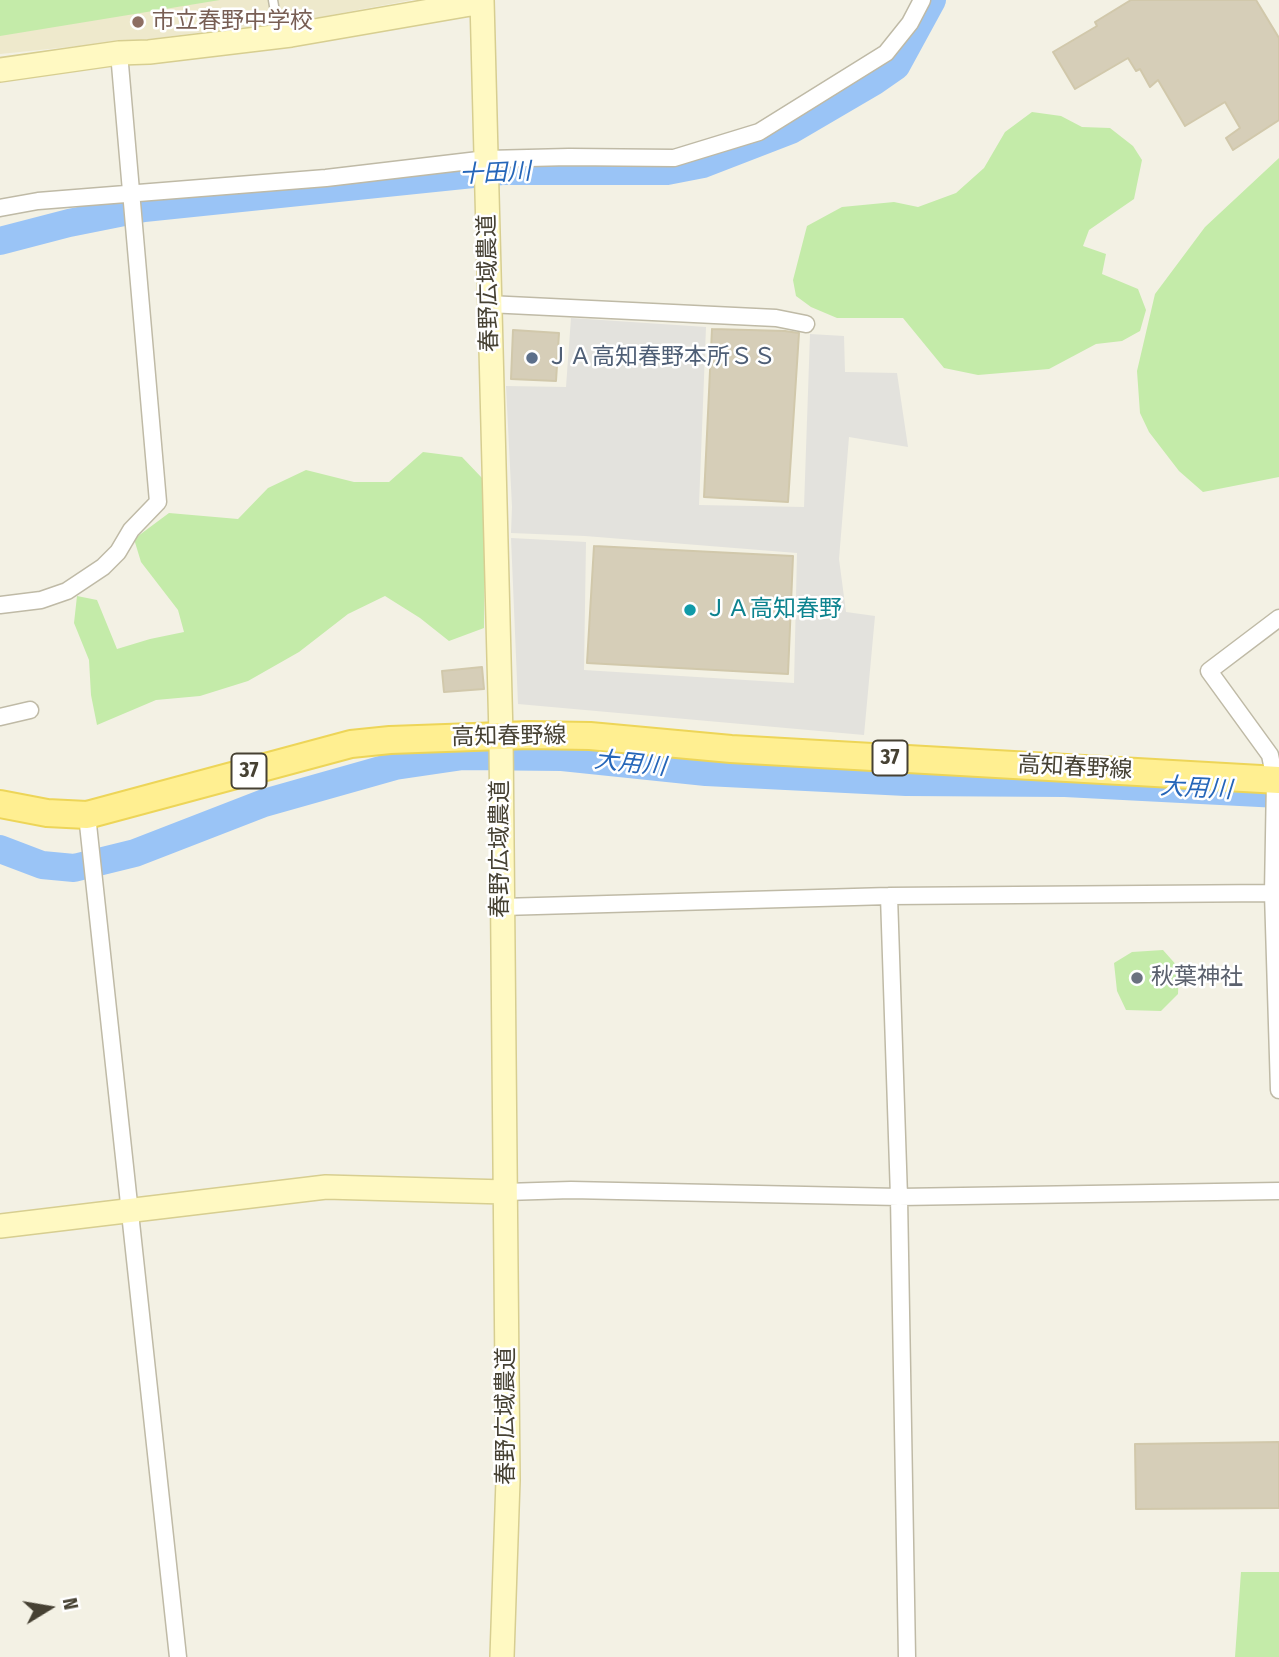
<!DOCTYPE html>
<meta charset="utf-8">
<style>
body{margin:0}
#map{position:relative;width:1279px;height:1657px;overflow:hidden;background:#f3f1e4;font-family:"Fira Sans Condensed",sans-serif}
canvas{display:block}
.north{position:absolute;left:14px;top:1573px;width:70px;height:70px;-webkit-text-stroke:5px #fff;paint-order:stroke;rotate:79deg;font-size:19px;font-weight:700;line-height:28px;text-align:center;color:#464133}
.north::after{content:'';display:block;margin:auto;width:24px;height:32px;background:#464133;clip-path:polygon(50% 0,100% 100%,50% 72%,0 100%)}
</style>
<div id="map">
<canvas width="1279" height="1657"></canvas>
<div class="north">N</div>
</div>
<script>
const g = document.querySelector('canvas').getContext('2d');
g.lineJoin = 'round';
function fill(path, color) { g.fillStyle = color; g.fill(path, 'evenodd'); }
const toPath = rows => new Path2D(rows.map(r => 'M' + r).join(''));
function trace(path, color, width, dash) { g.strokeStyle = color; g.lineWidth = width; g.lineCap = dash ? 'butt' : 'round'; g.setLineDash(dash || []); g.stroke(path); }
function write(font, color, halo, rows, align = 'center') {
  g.font = font + ' "Fira Sans Condensed","Noto Sans JP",sans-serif'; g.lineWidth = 5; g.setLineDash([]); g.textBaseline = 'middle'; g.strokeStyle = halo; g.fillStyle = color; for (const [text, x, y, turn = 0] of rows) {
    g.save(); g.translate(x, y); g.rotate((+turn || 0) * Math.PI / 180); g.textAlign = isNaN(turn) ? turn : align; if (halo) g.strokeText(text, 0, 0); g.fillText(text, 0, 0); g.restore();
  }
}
fill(toPath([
 [0,0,412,0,320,17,157,38,0,54]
]), '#eee9cc');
fill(toPath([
 [0,0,220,0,0,36],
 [1032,112,1061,116,1082,127,1110,128,1133,146,1142,160,1134,199,1089,230,1083,246,1106,254,1102,274,1138,289,1146,310,1140,331,1122,341,1096,344,1049,369,978,375,944,368,903,318,837,318,811,307,796,296,793,280,807,226,842,207,894,202,918,207,956,193,984,168,1005,132],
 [1279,158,1279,477,1203,492,1179,471,1149,432,1140,413,1137,371,1155,294,1205,227],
 [423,452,462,457,482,478,485,537,484,628,449,641,420,618,385,596,348,614,299,652,248,681,200,696,156,700,97,725,91,695,89,660,74,623,77,596,97,600,117,649,150,639,184,632,178,610,141,562,134,539,169,513,238,519,268,488,306,470,354,482,389,482],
 [1163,950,1179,968,1178,994,1161,1011,1126,1010,1117,991,1114,963,1132,952],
 [1241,1572,1279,1572,1279,1657,1235,1657]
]), '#c4eba9');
fill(toPath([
 [571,318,706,327,699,505,804,507,810,334,844,336,845,372,897,373,908,447,849,437,839,559,846,612,875,616,864,735,518,704,511,538,586,542,584,670,794,683,797,553,585,536,511,533,512,507,506,386,566,387]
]), '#e3e2dd');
trace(toPath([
 [0,241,69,223,144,208,502,171,667,171,703,164,791,130,873,82,896,66,932,0],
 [0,849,42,865,74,868,135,853,264,803,395,766,463,756,562,757,706,772,906,782,1065,783,1279,794]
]), '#9ac4f6', 28);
const building = toPath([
 [1131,0,1256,0,1279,38,1279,120,1233,150,1226,138,1240,128,1225,102,1185,126,1158,80,1150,87,1140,69,1136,71,1128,58,1075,89,1053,52,1097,26,1095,22,1131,0],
 [712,329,785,331,799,333,788,502,704,497,712,329],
 [513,330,559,333,556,381,511,379,513,330],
 [594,546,793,556,788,674,587,663,594,546],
 [482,667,484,689,444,692,442,671,482,667],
 [1279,1442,1279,1508,1136,1509,1135,1444,1279,1442]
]);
fill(building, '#d6ceb8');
trace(building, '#d1c8ab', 2);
const lane = toPath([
 [273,0,279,35]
]);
const street = toPath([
 [0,208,38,201,326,178,487,159,569,157,674,158,759,132,886,53,910,23,922,0],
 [488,304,776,318,806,324],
 [0,605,41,600,67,591,103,567,118,552,131,530,158,502,119,53],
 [1279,618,1209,671,1270,755,1275,780,1273,893,1279,1090],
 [0,717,30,710],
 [87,815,178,1657],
 [889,896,899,1197,907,1657],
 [502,907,889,896,1273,893],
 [505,1192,571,1190,899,1197,1279,1191]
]);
const secondary = toPath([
 [482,0,501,736,508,1480,502,1657],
 [0,70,119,53,149,52,291,35,482,2],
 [0,1226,326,1187,505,1192]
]);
const primary = toPath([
 [0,804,47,813,87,815,351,744,390,740,529,735,590,736,731,749,1279,780]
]);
trace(lane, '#bfbaa6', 11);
trace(street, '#bfbaa6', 19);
trace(secondary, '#d7ce90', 26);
trace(primary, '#edd558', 30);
trace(lane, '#fff', 8);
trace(street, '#fff', 16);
trace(secondary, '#fff9c2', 23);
trace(primary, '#ffef91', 26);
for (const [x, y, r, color] of [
 [138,22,7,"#8d6e63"],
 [532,358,7,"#5c6f8a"],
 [690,610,7,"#0f9aa8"],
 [1137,978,7,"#6b7280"]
]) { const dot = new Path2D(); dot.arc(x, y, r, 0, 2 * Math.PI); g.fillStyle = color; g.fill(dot); trace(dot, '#fff', 2.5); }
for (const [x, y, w] of [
 [890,758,35],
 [249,771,35]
]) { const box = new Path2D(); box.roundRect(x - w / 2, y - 17.5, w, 35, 5); g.fillStyle = '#fff'; g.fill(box); trace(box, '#464133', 2); }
write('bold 21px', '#464133', null, [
 ["37",890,758],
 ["37",249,771]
]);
write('23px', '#785e54', '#fff', [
 ["市立春野中学校",152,22]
], 'left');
write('23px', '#464133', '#fff', [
 ["春野広域農道",489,283,-91],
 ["高知春野線",509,737,-1],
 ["高知春野線",1075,768,3],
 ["春野広域農道",501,849,-90],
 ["春野広域農道",507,1416,-90]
]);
write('23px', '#4e5e75', '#fff', [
 ["ＪＡ高知春野本所ＳＳ",546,358]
], 'left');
write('23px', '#0d838f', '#fff', [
 ["ＪＡ高知春野",704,610]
], 'left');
write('23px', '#5b616d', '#fff', [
 ["秋葉神社",1151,978]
], 'left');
write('italic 24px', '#2566b9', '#fff', [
 ["十田川",495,174,-3],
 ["大用川",630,764,6],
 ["大用川",1196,789,3]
]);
</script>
